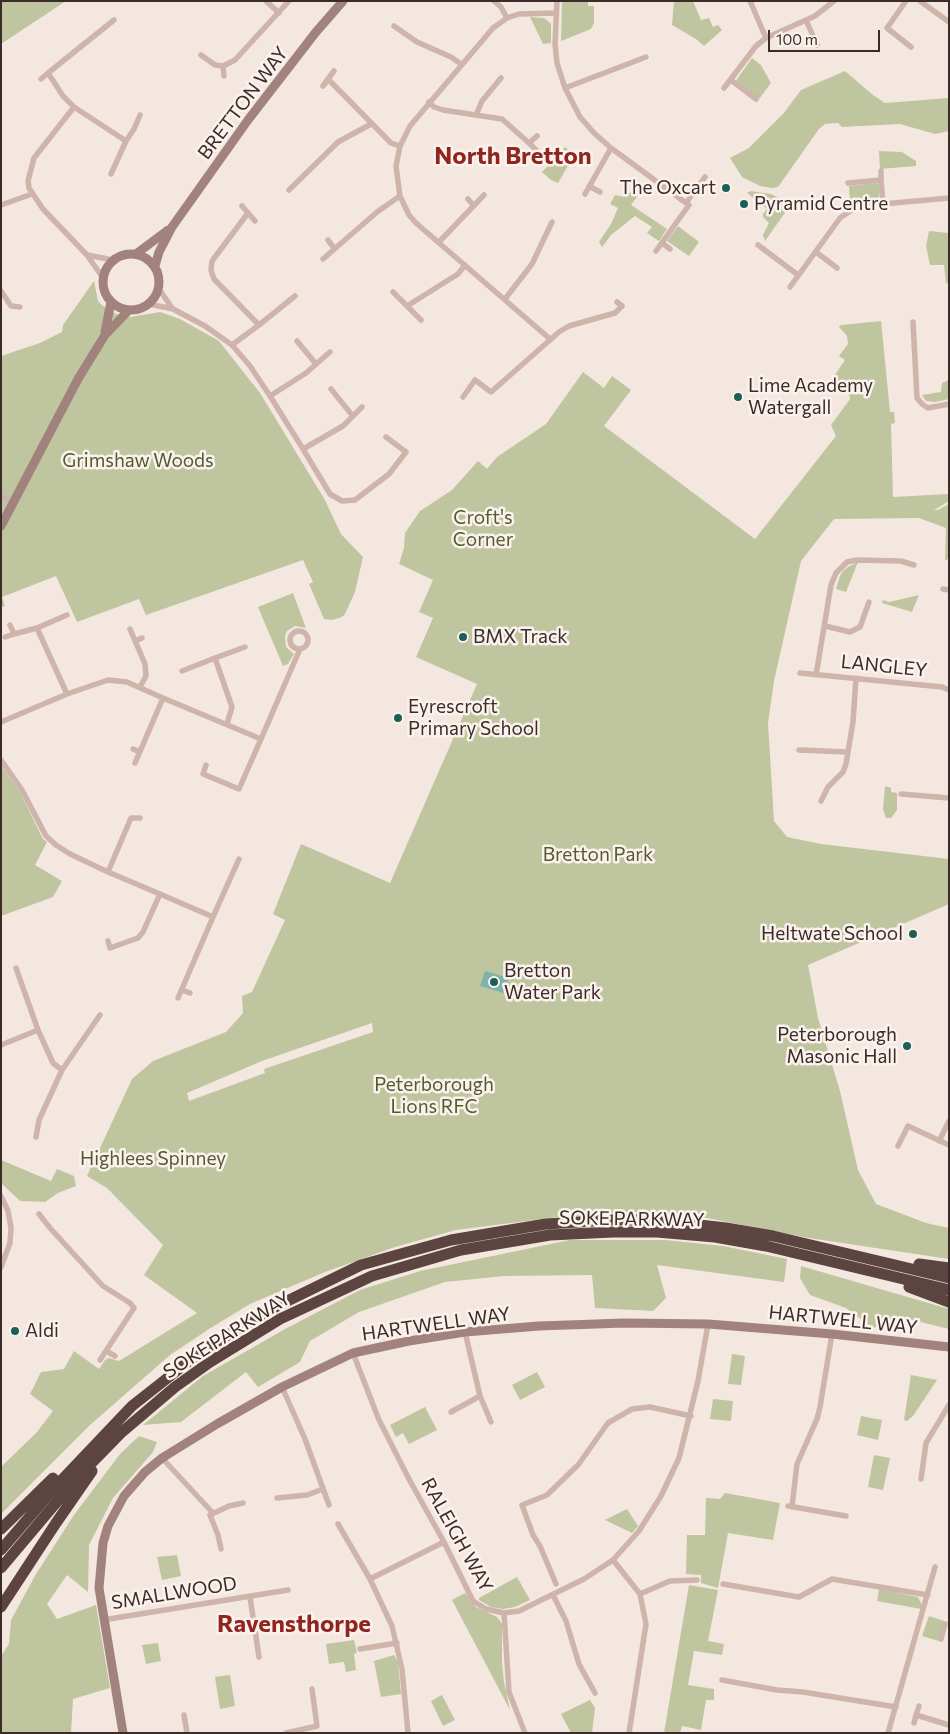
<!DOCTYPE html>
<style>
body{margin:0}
#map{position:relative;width:950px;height:1734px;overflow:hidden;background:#f4e7e0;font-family:Commissioner,sans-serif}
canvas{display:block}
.frame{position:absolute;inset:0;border:2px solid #3b2c2a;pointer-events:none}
.scale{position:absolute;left:768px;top:30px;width:112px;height:22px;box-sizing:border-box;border:2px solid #3b2c2a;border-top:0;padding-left:6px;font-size:15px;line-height:18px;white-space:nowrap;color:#3b2c2a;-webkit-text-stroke:4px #fbf2ed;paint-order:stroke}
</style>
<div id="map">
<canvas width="950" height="1734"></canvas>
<div class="frame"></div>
<div class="scale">100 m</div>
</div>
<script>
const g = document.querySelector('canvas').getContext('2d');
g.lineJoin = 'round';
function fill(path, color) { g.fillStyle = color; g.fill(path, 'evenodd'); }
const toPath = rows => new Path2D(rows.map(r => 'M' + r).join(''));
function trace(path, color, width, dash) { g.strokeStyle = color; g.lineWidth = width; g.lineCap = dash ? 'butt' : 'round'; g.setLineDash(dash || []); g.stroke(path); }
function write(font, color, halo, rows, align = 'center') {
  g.font = font + ' Commissioner,sans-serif'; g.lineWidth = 5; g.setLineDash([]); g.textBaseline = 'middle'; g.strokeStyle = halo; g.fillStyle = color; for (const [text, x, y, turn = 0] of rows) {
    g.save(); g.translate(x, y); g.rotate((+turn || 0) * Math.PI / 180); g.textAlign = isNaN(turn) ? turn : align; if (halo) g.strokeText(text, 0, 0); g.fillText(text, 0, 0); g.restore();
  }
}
fill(toPath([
 [1,1,66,1,1,44],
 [562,1,588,1,588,6,594,6,594,23,591,29,561,41],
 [674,1,693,1,701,20,709,18,713,27,718,25,722,30,704,46,696,39,672,25],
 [530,17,544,18,548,21,551,24,551,43,543,44],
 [752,58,761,65,771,83,759,99,735,82],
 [845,71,873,95,885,103,949,98,949,131,935,134,900,124,842,127,838,123,825,124,819,129,778,187,771,188,760,186,742,177,730,158,749,148,784,113,801,90],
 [565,147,576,157,570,162,558,183,551,180,542,172],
 [879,151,902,152,916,161,916,166,880,169],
 [637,181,645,186,631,205,667,229,659,241,647,233,652,227,635,216,611,235,602,247,599,242,611,224,618,208,610,204,615,195,625,197,634,189],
 [877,183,879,185,879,197,877,199,850,202,849,186],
 [751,191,771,194,777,197,789,207,765,241,763,235,769,223,763,217,763,214,767,209,747,193],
 [678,226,699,242,689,256,667,241],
 [929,231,949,233,949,282,946,284,944,265,930,265,926,246],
 [94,281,98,301,102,305,116,314,130,317,160,312,180,319,219,341,260,393,325,500,341,534,363,557,355,592,345,614,342,617,332,620,324,619,309,584,313,582,303,560,146,615,139,599,77,622,56,576,2,597,5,606,1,607,1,356,40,343,62,332,63,325],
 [881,321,890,412,894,412,895,423,891,424,893,497,949,494,949,501,934,510,938,510,949,504,949,555,947,560,945,560,946,528,919,518,834,519,801,561,774,681,768,723,774,821,787,837,821,844,949,859,949,904,808,965,818,1018,840,1091,858,1170,876,1204,926,1223,949,1228,949,1259,809,1238,707,1218,638,1212,558,1217,456,1230,395,1247,325,1272,250,1304,209,1329,170,1355,90,1425,1,1514,1,1467,37,1432,53,1411,30,1394,41,1372,64,1369,74,1351,99,1369,105,1360,109,1358,119,1361,197,1313,144,1275,163,1245,107,1188,87,1176,132,1079,153,1061,226,1032,243,1013,242,996,252,992,285,920,273,914,301,844,390,883,477,684,416,657,433,618,419,612,433,580,399,564,404,548,405,533,420,511,452,490,478,461,487,469,497,457,546,424,583,372,604,388,612,376,631,390,604,426,755,539,836,436,831,425,850,399,849,395,834,385,832,379,845,360,839,356,848,344,847,336,839,327,841,325],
 [372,1023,373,1032,264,1069,265,1073,189,1101,187,1093,262,1061],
 [949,380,949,399,935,402,926,401,922,395,941,392,942,383],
 [858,562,846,592,836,589,840,576,843,571,848,567],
 [293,593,306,628,295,626,287,631,285,636,286,647,294,654,288,664,283,666,258,607],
 [919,595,912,612,882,603,883,600,889,602],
 [1,765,20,792,43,839,47,842,35,865,62,881,53,897,1,916],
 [885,786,891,788,891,792,897,793,897,810,891,818,886,818,883,809],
 [1,1160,51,1181,57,1169,74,1176,76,1186,58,1193,45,1202,20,1201,1,1183],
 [570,1240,665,1240,723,1246,787,1259,784,1282,657,1265,666,1298,653,1311,595,1308,592,1275,504,1276,445,1282,359,1312,310,1341,300,1362,258,1387,246,1372,181,1422,143,1425,203,1376,285,1329,360,1290,420,1271],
 [801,1266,949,1309,949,1329,900,1317,873,1328,846,1308,810,1295,800,1278],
 [732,1354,745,1356,741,1385,728,1384],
 [537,1372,545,1387,520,1400,512,1385],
 [911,1375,937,1380,913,1416,907,1421,904,1420],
 [713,1399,733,1401,731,1421,710,1419],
 [425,1407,437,1430,409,1444,403,1433,396,1437,390,1425],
 [861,1416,882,1420,878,1440,857,1435],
 [139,1436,157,1442,153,1452,113,1498,89,1545,88,1592,67,1575,47,1604,57,1619,96,1605,110,1688,73,1699,71,1733,1,1733,1,1656,9,1644,11,1620,36,1574,74,1515,120,1454],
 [874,1455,890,1458,883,1490,868,1487],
 [725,1493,780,1503,773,1540,728,1533,718,1588,701,1583,701,1575,686,1574,687,1535,705,1535,706,1498,720,1499],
 [627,1509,638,1526,632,1533,605,1520],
 [177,1555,181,1576,162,1580,157,1557],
 [517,1577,530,1600,515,1607,503,1609,491,1607,479,1600,479,1598],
 [689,1585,718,1590,708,1641,724,1644,722,1655,694,1651,688,1685,714,1689,714,1700,706,1700,701,1730,682,1726,680,1733,664,1733],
 [879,1589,918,1597,922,1605,921,1609,877,1601],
 [465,1593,476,1607,497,1617,502,1624,502,1663,504,1682,510,1710,452,1600],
 [929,1616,944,1621,939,1641,922,1636],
 [354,1640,357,1653,354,1654,356,1670,346,1672,344,1662,329,1664,326,1644],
 [158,1643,161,1661,146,1664,142,1645],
 [394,1655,398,1662,401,1694,381,1697,374,1661],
 [230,1675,235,1706,220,1709,215,1677],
 [442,1695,455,1720,443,1726,431,1701],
 [590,1700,595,1708,592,1733,571,1733,561,1714]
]), '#bfc59e');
fill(toPath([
 [485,971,509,978,504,993,480,986]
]), '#7db3ab');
trace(toPath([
 [266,1,279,13],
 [494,1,501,7,507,18],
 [557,1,555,44,557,63,565,88,580,117,594,133,611,148,686,203],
 [750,1,766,38],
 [906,1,887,28,911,47],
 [920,1,949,22],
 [806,20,817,45],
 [394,26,417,42,451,57,461,64],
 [201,55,215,65,223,66,235,60,289,1],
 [223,66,224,76],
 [48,73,114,20],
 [41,79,48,73,63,96,74,107,34,158,28,181,29,188,43,209,87,255,103,278],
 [328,79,391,143,400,146],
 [731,80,756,99],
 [323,86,334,71],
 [565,88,646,57],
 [724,88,756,46,766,38,815,16,834,1],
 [429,102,434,107,443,110,502,119,529,143,537,136],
 [74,107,126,141,134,129,140,115],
 [476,115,482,101,501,78],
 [529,143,537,151],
 [881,171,881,180],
 [111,174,126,141],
 [848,183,881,180,883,204],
 [589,186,600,192],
 [289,190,338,142,371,124],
 [585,194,611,148],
 [468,199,474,206],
 [1,205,32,194],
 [242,206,248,213],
 [328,240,334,248],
 [439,242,484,195],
 [662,243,670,249],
 [758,245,798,275],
 [656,251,689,205,686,203,705,177],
 [816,252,837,268],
 [87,255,113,260],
 [323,259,377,212,400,196],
 [790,287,840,218,853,209,859,206,883,204,949,198],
 [159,289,172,308],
 [1,291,11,306,20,307],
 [393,292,421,320],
 [505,299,532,264,552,222],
 [149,304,173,309,205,326,232,345,250,366,270,396,306,373,330,352],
 [407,306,458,274,465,265],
 [913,322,917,398,922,404,928,408,949,404],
 [259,325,295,296],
 [550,339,416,223,409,215,400,196,396,166,400,146,410,126,493,28,507,18,519,14,556,13],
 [297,341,316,364],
 [232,345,259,325,214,279,211,270,212,261,248,213,255,221],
 [331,389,352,415],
 [270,396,303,449,343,426,362,407],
 [463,397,475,380,491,392,559,332,569,326,615,313,622,306,617,302],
 [303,449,330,494,342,501,355,500,389,474,406,452,386,437],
 [1,496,13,502],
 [943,589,949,590],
 [10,625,14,634,37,628,67,694],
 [825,626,850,632,860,627,869,602],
 [37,628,67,615],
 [130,629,145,664,146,676,140,687],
 '290 640a9 9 0 1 1 18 0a9 9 0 1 1-18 0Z',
 [5,637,14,634],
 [135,641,142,638],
 [215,658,245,647],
 [182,671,215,658,232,707,227,724],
 [800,673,942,687,949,690],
 [816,675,831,585,836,573,847,562,857,560,901,561,914,565],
 [163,698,261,739,300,649],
 [1,722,67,694,108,680,127,682,163,698,135,763],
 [133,749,140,752],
 [799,750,848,752],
 [1,760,22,790,46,836,56,845,70,854,108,872,131,818,140,818],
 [206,765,203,774,239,789,261,739],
 [901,794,949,798],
 [821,801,828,787,843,772,846,764,853,722,856,678],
 [160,894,213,917,178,998],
 [213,917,239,859],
 [108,941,110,948,138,938,143,932,160,894,108,872],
 [16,968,38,1030],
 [182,990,190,993],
 [1,1045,38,1030,53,1063,62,1070,39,1120,36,1137],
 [62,1070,100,1015],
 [939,1141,949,1121],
 [898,1146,908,1126,949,1145],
 [1,1196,8,1211,11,1228,10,1243,1,1267],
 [39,1214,50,1228,103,1286,130,1303,134,1308,100,1360],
 [465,1332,480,1396,491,1422],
 [106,1351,115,1356],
 [353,1353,379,1420,410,1481,444,1542,473,1601,486,1609,504,1613,519,1611,584,1579,613,1560,639,1531,661,1496,679,1458,698,1381,708,1324],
 [282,1387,305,1439,329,1505],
 [451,1412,480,1396],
 [162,1458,212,1512,210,1515,218,1535,221,1549],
 [921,1479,926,1443,949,1405],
 [277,1498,307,1495,323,1489],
 [788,1506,846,1516],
 [792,1507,797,1464,817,1419,820,1407,832,1334],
 [210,1515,229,1506,243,1503],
 [338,1524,370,1579,392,1626,402,1669,408,1733],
 [613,1560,640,1594,646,1624,629,1733],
 [370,1579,444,1542],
 [556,1584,540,1546,533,1535,522,1505,547,1495,578,1465,608,1423,632,1409,650,1407,691,1416],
 [723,1584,799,1597,832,1579,928,1595],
 [640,1594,670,1581,697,1580],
 [553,1595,566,1621,579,1664,595,1693],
 [250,1597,259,1657],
 [504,1613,509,1692,525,1733],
 [103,1620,288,1590],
 [941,1639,945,1624],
 [360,1649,397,1643],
 [722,1680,777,1690,803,1692,896,1707],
 [184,1715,187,1733],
 [916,1715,919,1706],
 [914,1723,916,1715,949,1725],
 [286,1733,317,1726,312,1689],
 [888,1733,935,1567]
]), '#ceb4ab', 5.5);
trace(toPath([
 '103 282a28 28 0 1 1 56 0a28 28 0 1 1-56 0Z',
 [136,254,168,230],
 [155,266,159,252,172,227,248,120,316,32,343,1],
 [105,332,111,302],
 [1,526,78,379,105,335,129,310],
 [123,1733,99,1588,103,1543,108,1526,124,1496,145,1472,162,1458,217,1424,282,1387,353,1353,409,1341,465,1332,539,1326,624,1323,708,1324,832,1334,949,1347]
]), '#a2827c', 9);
trace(toPath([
 [919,1264,949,1268],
 [909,1287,949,1302],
 [1,1529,53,1478],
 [1,1550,56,1486,132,1406,203,1350,271,1309,361,1265,451,1240,546,1224,610,1220,655,1220,726,1228,773,1236,949,1278],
 [1,1568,77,1478,122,1432,175,1387,210,1362,280,1319,372,1276,461,1250,550,1235,613,1232,657,1232,715,1237,766,1246,949,1290],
 [1,1607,56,1523,92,1471]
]), '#5c4441', 11);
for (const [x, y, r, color] of [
 [726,188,5,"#1d5f57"],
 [744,204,5,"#1d5f57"],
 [738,397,5,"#1d5f57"],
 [463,637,5,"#1d5f57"],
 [398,718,5,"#1d5f57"],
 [913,934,5,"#1d5f57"],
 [494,982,5,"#1d5f57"],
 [907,1046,5,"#1d5f57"],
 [15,1331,5,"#1d5f57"]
]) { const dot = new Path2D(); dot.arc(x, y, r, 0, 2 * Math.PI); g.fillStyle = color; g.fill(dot); trace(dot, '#fbf2ed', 2); }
write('19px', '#3b2c2a', '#fbf2ed', [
 ["BRETTON WAY",243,103,-53],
 ["LANGLEY",884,666,6],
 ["SOKE PARKWAY",632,1219,1],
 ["HARTWELL WAY",843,1320,6],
 ["HARTWELL WAY",436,1324,-8],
 ["SOKE PARKWAY",227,1335,-32],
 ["RALEIGH WAY",457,1535,61],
 ["SMALLWOOD",174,1593,-9]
]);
write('19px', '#3b2c2a', '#fbf2ed', [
 ["The Oxcart",716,188,"right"],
 ["Pyramid Centre",754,204],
 ["Lime Academy",748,386],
 ["Watergall",748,408],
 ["BMX Track",473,637],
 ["Eyrescroft",408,707],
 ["Primary School",408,729],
 ["Heltwate School",903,934,"right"],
 ["Bretton",504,971],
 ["Water Park",504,993],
 ["Peterborough",897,1035,"right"],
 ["Masonic Hall",897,1057,"right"],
 ["Aldi",25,1331]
], 'left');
write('19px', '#525b2d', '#fbf2ed', [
 ["Grimshaw Woods",138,461],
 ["Croft's",483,518],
 ["Corner",483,540],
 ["Bretton Park",598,855],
 ["Peterborough",434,1085],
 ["Lions RFC",434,1107],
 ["Highlees Spinney",153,1159]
]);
write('bold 24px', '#8e251f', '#fbf2ed', [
 ["North Bretton",513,156],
 ["Ravensthorpe",294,1624]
]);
</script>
